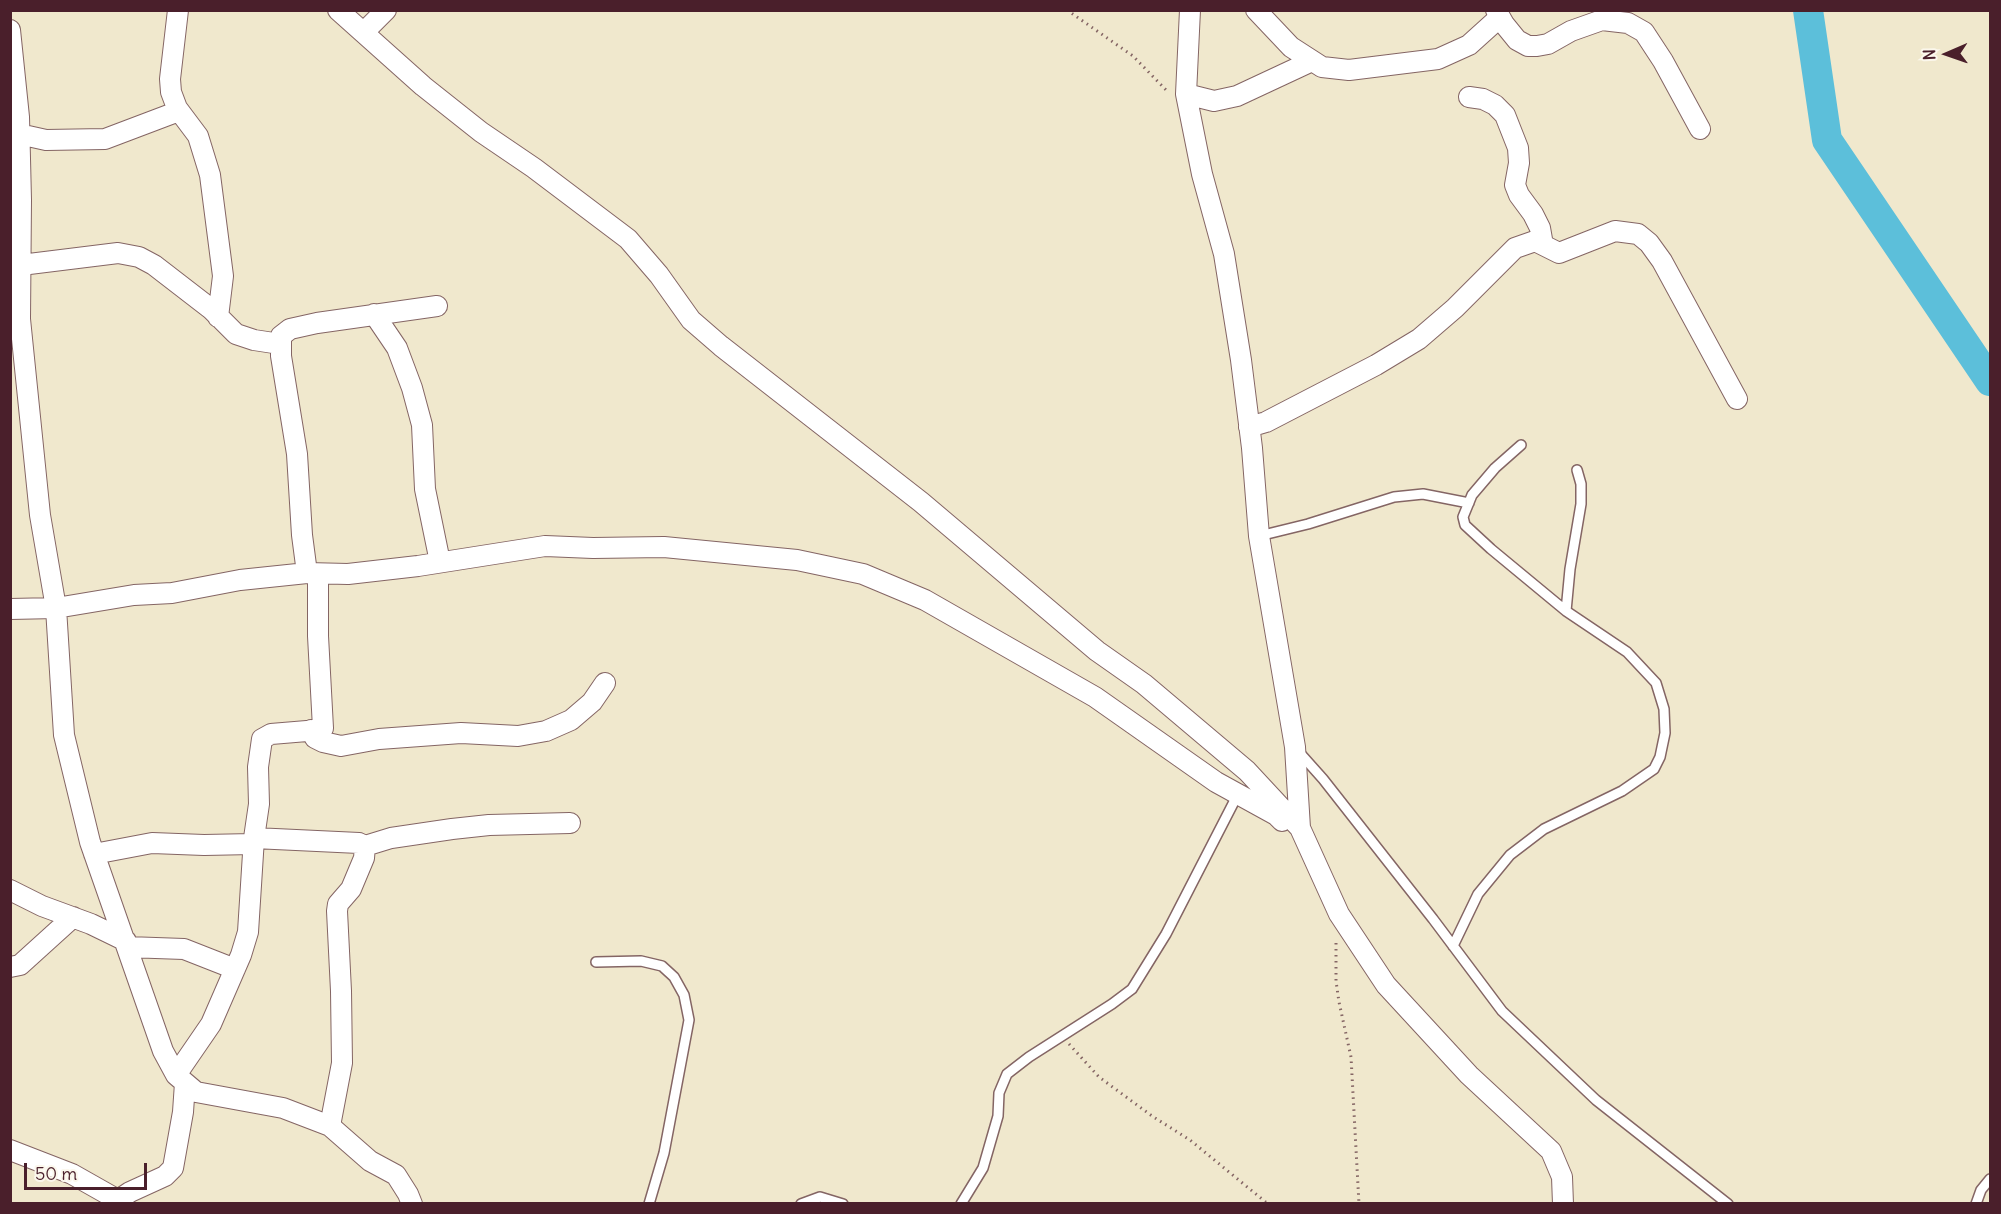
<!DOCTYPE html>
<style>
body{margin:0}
#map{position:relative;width:2001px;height:1214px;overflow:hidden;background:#f0e8cd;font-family:Delius,sans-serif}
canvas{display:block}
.frame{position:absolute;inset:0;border:12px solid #4a1f2b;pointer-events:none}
.north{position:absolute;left:1917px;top:24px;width:60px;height:60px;-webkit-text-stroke:4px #fbf7ec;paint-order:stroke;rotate:268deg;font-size:16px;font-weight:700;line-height:24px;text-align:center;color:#4a1f2b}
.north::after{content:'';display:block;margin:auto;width:21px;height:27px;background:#4a1f2b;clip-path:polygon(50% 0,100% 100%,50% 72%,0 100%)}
.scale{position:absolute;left:24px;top:1163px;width:123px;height:27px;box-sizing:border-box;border:3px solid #4a1f2b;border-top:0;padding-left:8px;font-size:18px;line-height:21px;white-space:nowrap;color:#4a1f2b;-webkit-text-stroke:4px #fbf7ec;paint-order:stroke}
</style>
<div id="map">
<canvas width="2001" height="1214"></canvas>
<div class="frame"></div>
<div class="north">N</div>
<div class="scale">50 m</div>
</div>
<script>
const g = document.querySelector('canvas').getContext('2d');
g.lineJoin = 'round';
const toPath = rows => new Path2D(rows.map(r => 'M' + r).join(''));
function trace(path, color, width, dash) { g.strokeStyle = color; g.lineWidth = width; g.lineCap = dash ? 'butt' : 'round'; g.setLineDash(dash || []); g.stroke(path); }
trace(toPath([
 [1808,10,1827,140,1990,381]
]), '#5cbfda', 30);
const service = toPath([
 [1259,536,1308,524,1394,497,1423,494,1469,503],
 [1566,611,1570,569,1581,504,1581,484,1577,470],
 [1298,751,1323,779,1433,919,1502,1011,1596,1100,1728,1204],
 [1453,946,1478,894,1510,855,1544,829,1622,791,1654,769,1660,757,1665,733,1664,709,1656,683,1627,652,1566,611,1491,549,1465,525,1463,517,1472,495,1495,468,1521,445],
 [596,962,641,961,662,966,674,977,684,995,689,1020,664,1153,649,1204],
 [801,1204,820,1197,843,1204],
 [961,1204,983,1168,998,1116,999,1093,1007,1074,1029,1057,1112,1004,1132,989,1166,934,1238,794],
 [1976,1204,1981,1190,1990,1179]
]);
const minor = toPath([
 [178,10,170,79,171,92,177,108,198,136,210,175,223,276,218,317],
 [338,10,423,86,481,132,534,168,628,239,659,275,691,320,721,346,921,502,1097,651,1144,684,1247,771,1300,828,1339,914,1386,985,1469,1075,1551,1151,1562,1177,1563,1204],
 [1190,10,1186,94,1202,174,1224,254,1241,360,1252,448,1259,536,1295,747,1300,828],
 [1256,10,1291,47,1322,67,1349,70,1438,59,1469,45,1500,17],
 [1496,10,1504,24,1517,40,1528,46,1537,46,1548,44,1571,31,1602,20,1628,23,1644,32,1663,61,1700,129],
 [10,30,19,117,21,200,20,319,40,515,56,608,64,735,90,842,163,1051,176,1075,196,1092,283,1108,330,1126,370,1161,396,1175,408,1194,412,1204],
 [364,32,386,10],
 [1186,94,1214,101,1237,96,1312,61],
 [1469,97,1483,99,1495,105,1505,115,1518,148,1519,163,1515,185,1519,195,1533,214,1540,228,1543,245],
 [19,134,46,140,105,139,179,111],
 [21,265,118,253,139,257,154,265,211,309,236,334,254,340,280,344],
 [374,314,397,348,412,388,422,425,425,489,440,562],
 [1249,427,1266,422,1376,365,1419,339,1455,308,1515,248,1535,241,1559,253,1615,231,1638,234,1649,243,1662,261,1737,399],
 [307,573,302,535,297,454,281,356,281,336,290,329,317,323,437,306],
 [10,609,56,608,134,595,172,593,240,580,307,573,348,574,418,566,545,546,593,548,664,547,797,560,863,574,925,600,1095,697,1216,782,1276,815,1282,821],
 [311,730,315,738,323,742,341,746,379,739,461,733,518,736,546,731,571,720,592,702,605,683],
 [254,838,359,843,365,846,364,858,351,889,338,904,337,911,341,991,342,1063,330,1126],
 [365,846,391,838,452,829,489,825,570,823],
 [94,854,152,843,204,845,253,844],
 [10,890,42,906,91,924,126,941],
 [127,947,184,949,235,969],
 [10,967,20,965,73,917],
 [176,1075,211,1024,241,955,248,932,254,838,259,804,258,767,262,739,271,734,319,730,323,728,318,636,318,574],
 [10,1150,72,1174,118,1200],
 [116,1204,118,1200,130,1192,165,1176,173,1168,183,1112,185,1083]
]);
trace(service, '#846564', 12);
trace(minor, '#846564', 22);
trace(toPath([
 [1067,10,1133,56,1168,92],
 [1336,943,1336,981,1339,1002,1351,1057,1359,1204],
 [1069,1044,1099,1077,1152,1116,1190,1140,1268,1204]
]), '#846564', 3, [1.5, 4.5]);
trace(service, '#fff', 9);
trace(minor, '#fff', 20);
</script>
